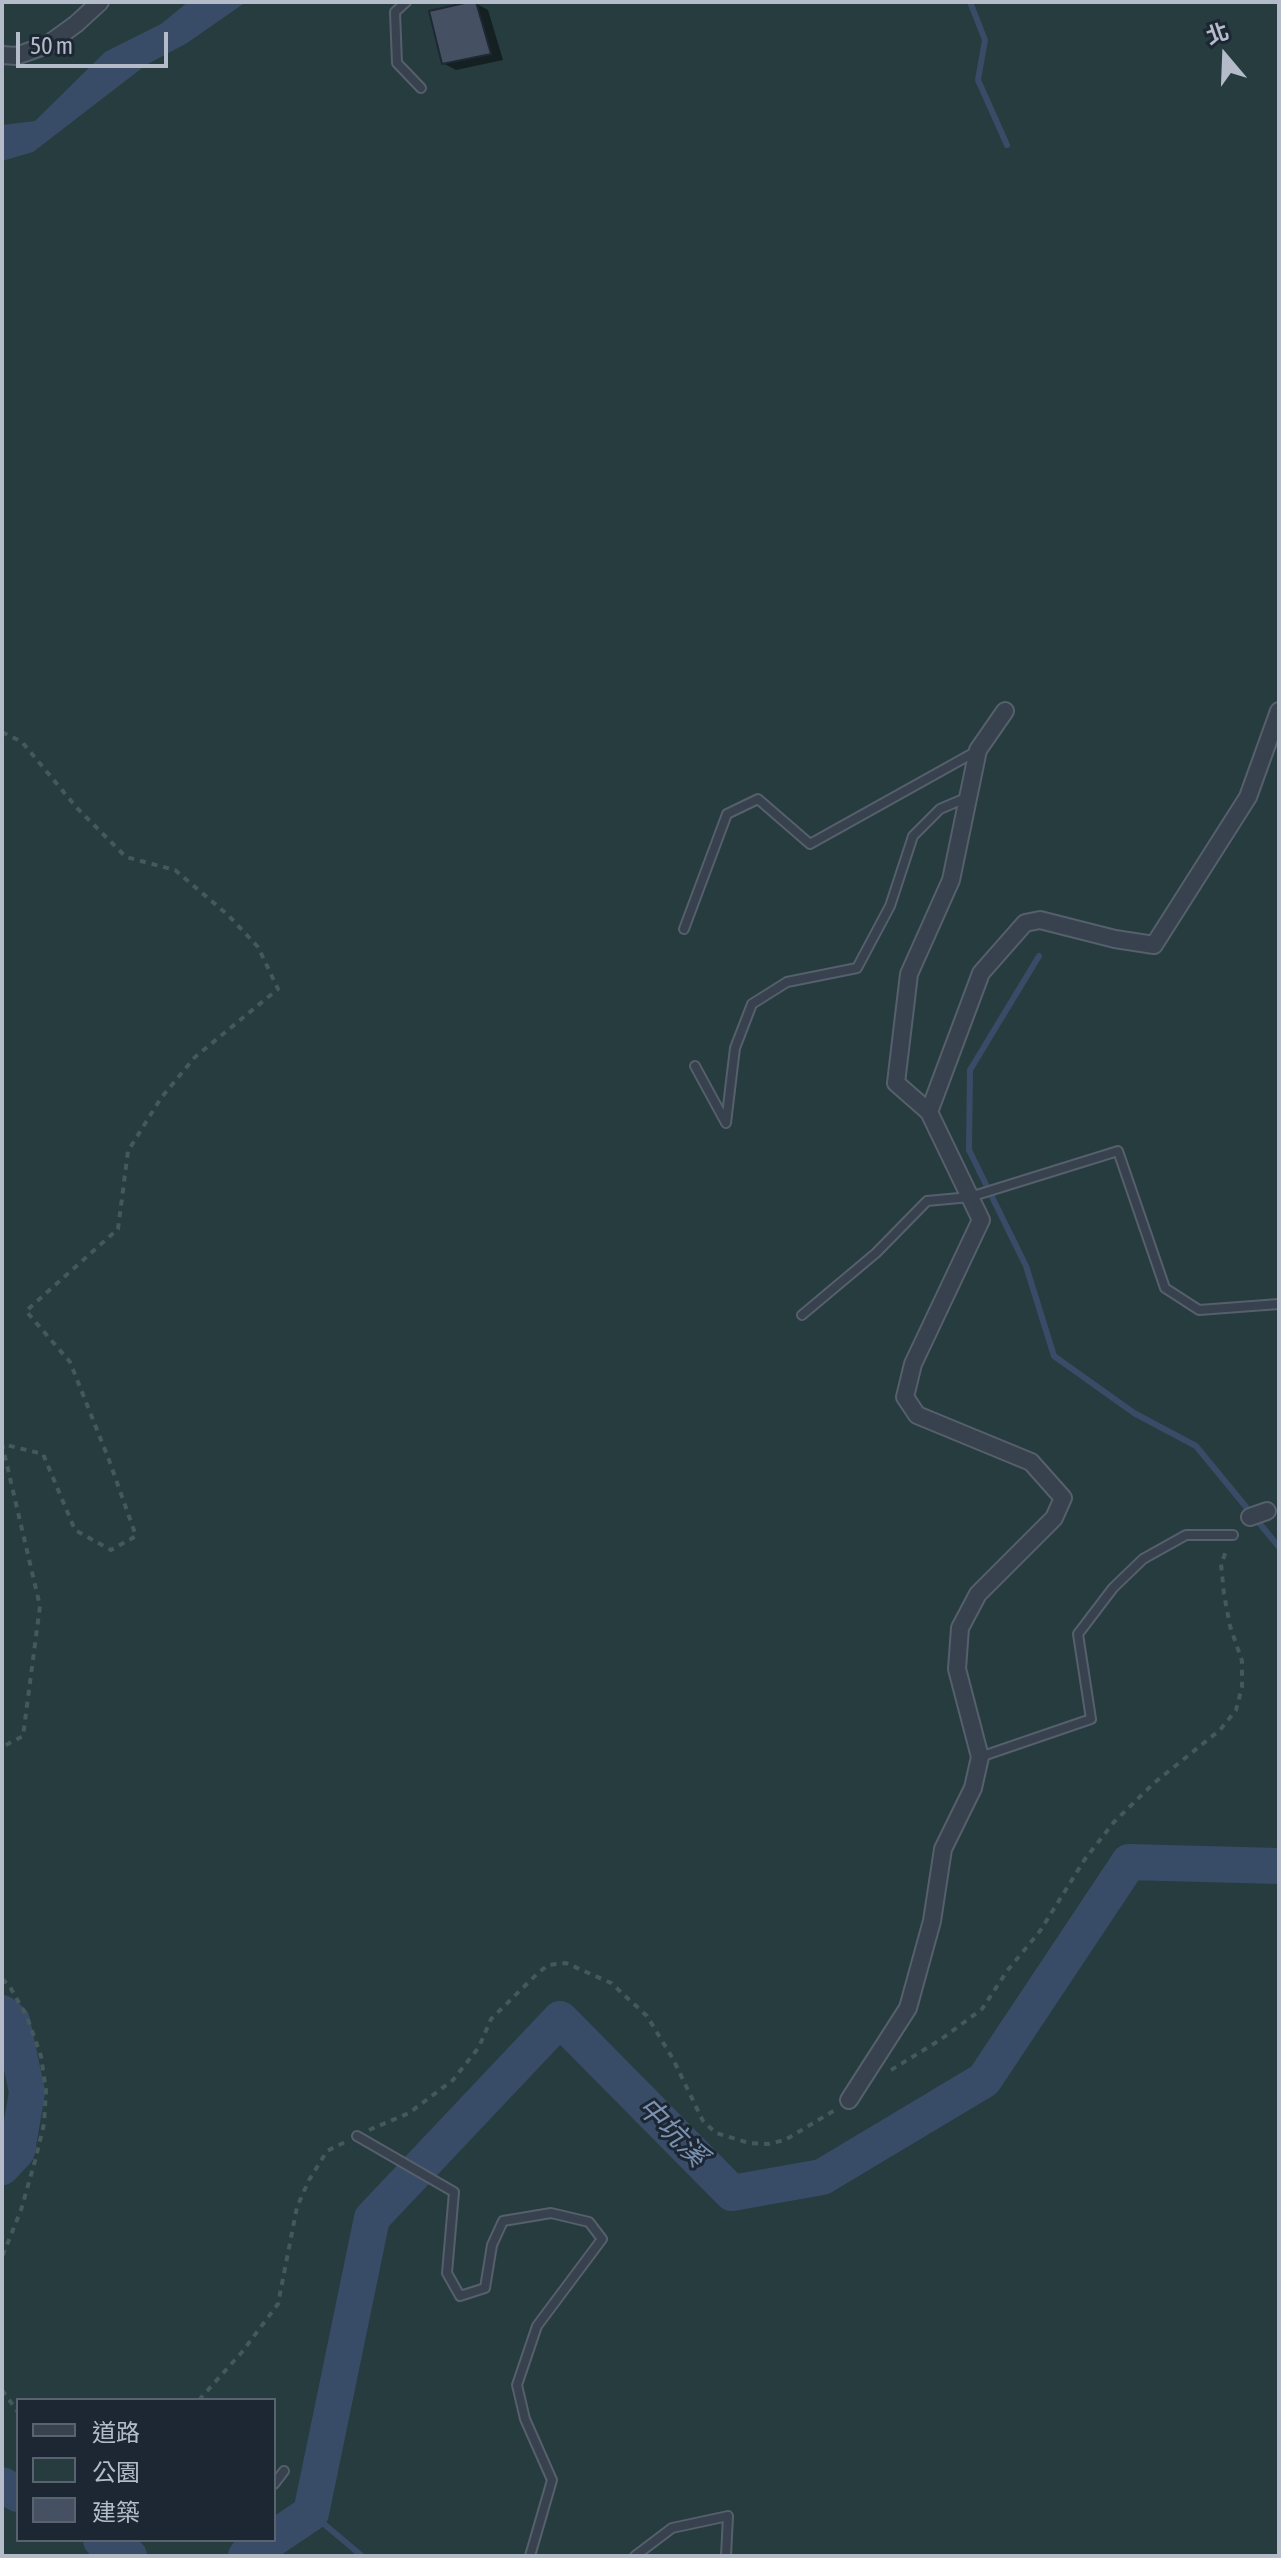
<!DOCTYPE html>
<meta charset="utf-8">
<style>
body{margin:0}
#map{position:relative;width:1281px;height:2558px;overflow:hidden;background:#242f3e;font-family:"Asap Condensed","Noto Sans TC",sans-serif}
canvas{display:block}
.frame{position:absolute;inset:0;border:4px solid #b4bcc9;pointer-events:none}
.legend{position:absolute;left:16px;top:2398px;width:260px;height:144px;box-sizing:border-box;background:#1d2633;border:2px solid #59626f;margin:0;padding:10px 14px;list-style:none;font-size:24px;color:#b4bcc9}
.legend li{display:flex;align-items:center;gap:16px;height:40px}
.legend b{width:40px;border:2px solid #59626f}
.north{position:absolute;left:1185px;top:16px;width:80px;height:80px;-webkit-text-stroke:6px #1d2633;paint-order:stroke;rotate:341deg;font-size:22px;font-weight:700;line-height:32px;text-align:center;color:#b4bcc9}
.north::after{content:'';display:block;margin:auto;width:28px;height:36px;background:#b4bcc9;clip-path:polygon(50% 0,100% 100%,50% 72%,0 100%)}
.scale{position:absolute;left:16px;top:32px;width:152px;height:36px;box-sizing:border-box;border:4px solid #b4bcc9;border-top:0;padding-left:10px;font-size:24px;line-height:28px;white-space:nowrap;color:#b4bcc9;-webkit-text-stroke:6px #1d2633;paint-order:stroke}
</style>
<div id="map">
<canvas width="1281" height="2558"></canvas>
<div class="frame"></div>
<ul class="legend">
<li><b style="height:10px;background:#38414e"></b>道路</li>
<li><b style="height:22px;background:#263c3f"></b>公園</li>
<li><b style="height:22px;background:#455162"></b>建築</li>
</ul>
<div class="north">北</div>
<div class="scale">50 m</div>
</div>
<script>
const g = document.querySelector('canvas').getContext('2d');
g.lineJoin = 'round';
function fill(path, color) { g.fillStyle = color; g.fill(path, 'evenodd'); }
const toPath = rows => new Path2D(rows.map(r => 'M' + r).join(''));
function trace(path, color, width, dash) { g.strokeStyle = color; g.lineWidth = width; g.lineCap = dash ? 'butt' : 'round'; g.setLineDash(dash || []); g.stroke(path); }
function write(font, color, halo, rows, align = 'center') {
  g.font = font + ' "Asap Condensed","Noto Sans TC",sans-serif'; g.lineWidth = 6; g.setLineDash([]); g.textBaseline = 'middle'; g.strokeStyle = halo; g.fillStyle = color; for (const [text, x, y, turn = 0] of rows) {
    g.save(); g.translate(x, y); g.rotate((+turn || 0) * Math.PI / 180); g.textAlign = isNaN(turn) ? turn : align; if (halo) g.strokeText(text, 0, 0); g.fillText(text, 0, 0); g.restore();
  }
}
fill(toPath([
 [2,2,1279,2,1279,2556,2,2556],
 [18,2400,274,2400,274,2540,18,2540]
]), '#263c3f');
fill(toPath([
 [188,2,246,2,187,43,146,65,33,152,2,161,2,125,35,121,105,52,161,24]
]), '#394c67');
fill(toPath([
 [475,3,488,10,503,60,456,70,443,63]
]), '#0007');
trace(toPath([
 [970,2,985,40,978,80,1007,145],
 [1039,956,970,1070,969,1150,1026,1266,1054,1356,1134,1413,1196,1446,1279,1547],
 [311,2513,362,2556]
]), '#394c67', 6);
trace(toPath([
 [2,2013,12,2021,27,2092,17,2151,2,2167],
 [2,2485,18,2494],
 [274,2538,311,2513,372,2218,560,2019,732,2193,822,2177,984,2080,1129,1862,1279,1866],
 [101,2540,129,2556],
 [246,2556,271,2540]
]), '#394c67', 36);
const building = toPath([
 [469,2,476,2,491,54,442,64,429,11,469,2]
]);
fill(building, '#455162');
trace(building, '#1f2835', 2);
const service = toPath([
 [406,2,395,12,397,63,421,88],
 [684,929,727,814,758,799,810,844,975,752],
 [695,1066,726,1123,735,1048,752,1004,787,982,857,968,890,906,913,836,940,809,968,797],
 [802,1315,876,1253,927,1201,970,1197,1118,1151,1165,1288,1199,1310,1279,1304],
 [980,1757,1091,1719,1078,1634,1113,1588,1143,1559,1186,1535,1233,1535],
 [357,2136,454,2192,447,2273,460,2296,485,2288,492,2245,503,2221,551,2213,589,2222,602,2239,537,2326,517,2385,525,2419,552,2480,530,2556],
 [274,2484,284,2471],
 [635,2556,672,2528,728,2516,726,2556]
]);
const minor = toPath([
 [2,55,16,56,47,45,76,24,100,2],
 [929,1112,981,973,1025,923,1040,920,1115,939,1154,945,1248,797,1279,711],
 [1250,1517,1267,1511],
 [849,2100,908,2008,932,1921,943,1849,973,1788,980,1757,957,1669,960,1628,978,1594,1054,1518,1063,1498,1031,1462,917,1415,905,1397,913,1364,981,1220,929,1112,896,1083,909,974,951,880,978,750,1005,711]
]);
trace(service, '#565f6c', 12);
trace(minor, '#565f6c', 20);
trace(toPath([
 [2,732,22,742,77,808,126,857,175,870,228,915,258,947,278,989,195,1057,161,1098,128,1151,118,1229,26,1311,70,1362,109,1460,136,1536,111,1550,75,1530,43,1454,2,1444,40,1606,23,1736,2,1747],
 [2,1979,9,1985,27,2017,41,2056,46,2091,44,2124,35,2161,21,2210,2,2257],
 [891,2070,940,2040,982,2009,1007,1971,1040,1931,1085,1859,1114,1822,1154,1783,1220,1730,1236,1710,1242,1687,1242,1661,1230,1626,1224,1594,1221,1564,1227,1549],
 [369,2130,409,2113,453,2080,479,2047,491,2019,537,1974,548,1965,566,1963,611,1983,647,2016,673,2059,703,2121,716,2133,749,2143,768,2144,785,2140,835,2110],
 [2,2390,18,2412],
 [199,2400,242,2352,278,2304,297,2207,309,2180,327,2151,347,2141]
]), '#44595c', 4, [6, 6]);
trace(service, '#38414e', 8);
trace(minor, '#38414e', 16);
write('italic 28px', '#7c92b1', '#1d2633', [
 ["中坑溪",672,2132,45]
]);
</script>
